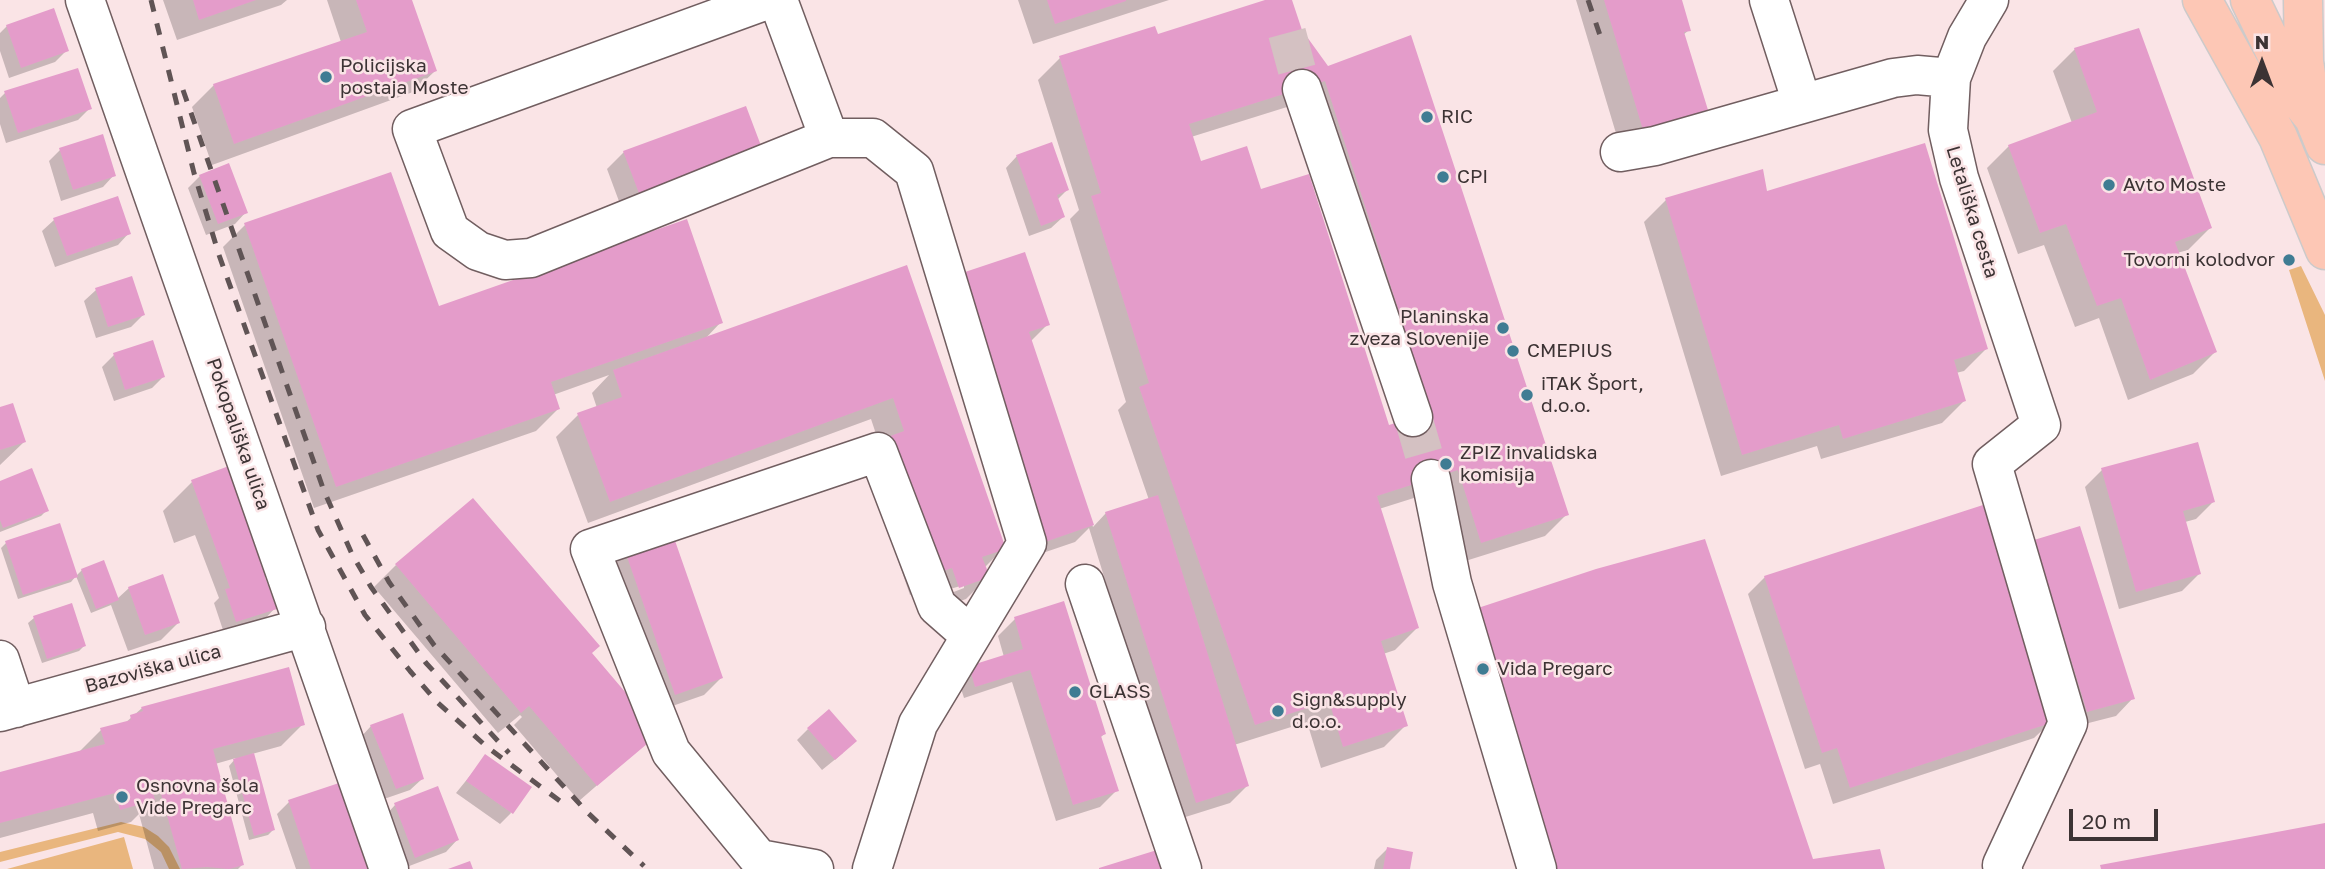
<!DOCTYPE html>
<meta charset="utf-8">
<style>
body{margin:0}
#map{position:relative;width:2325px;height:869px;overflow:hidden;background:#fae4e6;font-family:"Golos Text",sans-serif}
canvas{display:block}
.north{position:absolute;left:2227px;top:28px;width:70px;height:70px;-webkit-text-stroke:5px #fae4e6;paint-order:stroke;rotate:0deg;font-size:19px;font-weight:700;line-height:28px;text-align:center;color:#3c3334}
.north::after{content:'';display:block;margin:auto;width:24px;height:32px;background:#3c3334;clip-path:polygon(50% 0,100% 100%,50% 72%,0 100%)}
.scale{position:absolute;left:2069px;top:809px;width:89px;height:32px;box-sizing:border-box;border:4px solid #3c3334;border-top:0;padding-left:9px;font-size:21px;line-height:24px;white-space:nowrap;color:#3c3334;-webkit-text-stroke:5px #fae4e6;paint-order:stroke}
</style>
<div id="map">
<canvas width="2325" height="869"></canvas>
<div class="north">N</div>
<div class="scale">20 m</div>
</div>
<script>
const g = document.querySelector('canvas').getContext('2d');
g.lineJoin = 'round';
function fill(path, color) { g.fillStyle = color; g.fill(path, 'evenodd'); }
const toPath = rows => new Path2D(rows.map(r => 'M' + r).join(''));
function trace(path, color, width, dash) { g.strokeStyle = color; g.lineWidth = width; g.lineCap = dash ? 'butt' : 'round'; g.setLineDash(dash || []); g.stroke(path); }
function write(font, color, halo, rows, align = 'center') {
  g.font = font + ' "Golos Text",sans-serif'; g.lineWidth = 5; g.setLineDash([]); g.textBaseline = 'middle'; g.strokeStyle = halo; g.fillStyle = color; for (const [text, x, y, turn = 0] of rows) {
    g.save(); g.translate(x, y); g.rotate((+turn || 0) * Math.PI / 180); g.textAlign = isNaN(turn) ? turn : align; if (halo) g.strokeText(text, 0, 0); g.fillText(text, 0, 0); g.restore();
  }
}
fill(toPath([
 [2301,266,2325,315,2325,381,2289,270],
 [121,822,144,827,158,836,169,847,180,869,169,869,161,852,145,839,118,832,0,862,0,852],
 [124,837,133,869,7,869]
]), '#e9b67e');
fill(toPath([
 [163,0,287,0,281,5,177,40],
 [327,0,410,0,435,71,413,92,212,165,192,107,214,85,341,42],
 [1018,0,1169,0,1033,44],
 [1271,0,1291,0,1301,30,1567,514,1545,536,1459,563,1436,491,1379,509,1417,628,1395,650,1383,654,1406,725,1384,747,1321,768,1307,722,1234,745,1247,786,1230,803,1179,819,1089,528,1075,542,1028,558,940,294,1048,324,1031,341,1093,527,1106,513,1149,500,1118,410,1126,402,1070,219,1079,210,1038,80,1060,58,1157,36],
 [1303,102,1405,422,1388,427,1259,191,1199,163,1191,137],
 [1576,0,1680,0,1689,30,1683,35,1706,110,1684,132,1621,150],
 [7,26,67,50,55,62,9,78,0,51,0,33],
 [2075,49,2210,228,2188,250,2177,253,2215,352,2193,374,2128,400,2099,318,2075,327,2044,245,2018,254,1987,168,2009,146,2072,123,2053,71],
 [5,93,90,108,78,120,6,143,0,124,0,98],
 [745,109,623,212,607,169,624,152],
 [60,150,114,175,103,187,61,201,49,161],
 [1017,156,1067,190,1057,200,1063,217,1051,228,1029,236,1006,168],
 [200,176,246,212,235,224,206,235,188,188],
 [1766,193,1986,349,1964,371,1956,373,1964,401,1942,423,1821,459,1817,446,1721,476,1644,222,1666,200],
 [54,220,129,233,118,245,55,267,42,231],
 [245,225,438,308,721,322,705,339,906,267,1004,548,984,568,988,577,966,599,937,609,930,589,910,595,864,462,880,446,871,419,588,523,556,437,578,415,597,408,592,393,609,375,553,395,558,409,536,431,314,508,223,247],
 [964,585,964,588,951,593,950,589],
 [96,290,143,315,131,327,96,338,84,301],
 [114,355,163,377,152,388,114,401,102,367],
 [0,409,24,442,0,465],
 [2102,470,2213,502,2196,519,2185,522,2199,574,2182,591,2119,609,2085,487],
 [192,482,263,577,275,608,264,620,224,633,214,603,219,598,195,535,174,543,163,511],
 [0,483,47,510,41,516,0,532],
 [2035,542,2133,698,2116,716,2069,728],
 [6,543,76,576,82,570,117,599,129,588,178,623,161,640,128,651,111,605,91,613,76,576,71,582,18,599,1,548],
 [626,553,721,678,704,695,658,711,609,570],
 [396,565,584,659,657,733,579,801,514,725,522,717,520,715,498,733,374,587],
 [1765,577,2052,721,2034,738,1833,804,1820,764,1805,769,1748,594],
 [34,618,84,646,79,651,42,663,28,623],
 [1015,619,1104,734,1100,738,1117,790,1100,807,1056,821,1012,682,964,698,958,679,1004,657,998,636],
 [142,708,303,724,281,746,252,754,273,830,268,835,249,840,229,766,236,758,215,764,242,865,238,869,154,869,139,814,131,822,98,831,93,813,0,838,0,774,79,752,101,730,124,724],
 [402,715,422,779,410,790,384,799,360,738,371,726],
 [808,729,843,753,822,770,797,740],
 [486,756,511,813,500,824,456,793],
 [289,802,366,869,296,869,277,814],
 [395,805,457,840,446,852,404,868,384,817],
 [1387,849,1408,869,1374,869,1376,860]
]), '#0003');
fill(toPath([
 [193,0,256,0,199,20],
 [356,0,412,0,437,71,234,144,213,84,367,32],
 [1047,0,1126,0,1126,1,1055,24],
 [1265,0,1292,0,1302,30,1328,66,1411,35,1569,515,1481,543,1458,470,1377,496,1419,628,1381,641,1408,726,1343,747,1329,701,1255,725,1139,387,1149,383,1091,196,1101,193,1059,56,1155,26,1158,34],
 [1325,81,1431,412,1389,425,1309,174,1261,189,1247,146,1201,161,1189,124],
 [1604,0,1682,0,1691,31,1684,32,1708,110,1643,130],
 [54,8,69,51,21,68,6,25],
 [2139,28,2212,228,2175,242,2217,352,2150,380,2121,298,2097,306,2066,224,2040,233,2008,145,2097,112,2074,48],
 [78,68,92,109,18,133,4,91],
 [746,106,763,151,640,196,623,151],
 [103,134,116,176,73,190,59,148],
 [1052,142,1069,190,1057,195,1065,217,1041,226,1016,155],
 [1925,143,1988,349,1954,360,1966,401,1843,439,1839,425,1742,455,1665,198,1763,169,1767,191],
 [229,163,248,213,218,224,199,175],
 [391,172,439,306,687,219,723,323,551,382,560,409,336,487,244,223],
 [118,196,131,234,67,256,53,218],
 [1025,252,1050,325,1029,332,1094,525,1045,542,956,275],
 [907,265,1006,549,982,557,990,577,959,588,952,568,932,575,885,438,904,431,893,398,610,502,577,413,622,397,613,370],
 [132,276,145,315,108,327,95,288],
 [153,340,165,377,125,390,113,353],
 [13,403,26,442,0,450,0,407],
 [2198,442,2215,502,2183,511,2201,574,2136,592,2101,468],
 [229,466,268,574,265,577,277,609,236,622,225,589,230,588,191,480],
 [32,468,49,511,3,528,0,520,0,481],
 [1158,495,1249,786,1196,803,1105,512],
 [473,498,600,646,592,653,660,733,597,786,529,706,521,713,395,564],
 [1983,505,2054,722,1850,788,1837,748,1822,753,1764,576],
 [60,523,78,577,23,595,5,541],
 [2080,526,2135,699,2087,712,2034,540],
 [673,535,723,678,675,695,625,551],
 [1705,539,1813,859,1880,849,1885,869,1550,869,1478,608,1596,569],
 [104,560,119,600,96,609,81,569],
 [163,574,180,623,145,635,128,587],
 [1064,601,1106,734,1101,736,1119,791,1073,805,1030,670,975,687,969,666,1023,649,1014,617],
 [72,603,86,646,47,659,33,616],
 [289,667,305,725,213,749,244,865,229,869,207,867,182,869,160,790,153,792,155,800,120,810,115,793,0,823,0,772,105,744,100,728,131,720,130,715,143,711,141,707],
 [829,709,857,741,835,760,807,728],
 [403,713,424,779,396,789,370,725],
 [254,753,275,830,254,836,233,759],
 [485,754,532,787,513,814,466,781],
 [339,783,368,869,311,869,288,800],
 [438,786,459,840,415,858,394,803],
 [2325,823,2325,869,2101,869,2100,865],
 [1387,847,1413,852,1410,869,1383,869],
 [1157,850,1163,869,1099,869,1099,868],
 [470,861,473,869,448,869]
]), '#e49cca');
trace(toPath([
 [1287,33,1302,89],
 [1413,417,1431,479]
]), '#d4c1c2', 38, [38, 19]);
const minor = toPath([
 [85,0,389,869],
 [767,0,412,129,450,231,478,251,505,260,531,258,829,138],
 [778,0,829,138,873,138,914,171,1027,543,918,724,872,869],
 [1769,0,1802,103],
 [1989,0,1967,37,1951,78,1948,130,1959,178,2041,425,1992,464,2068,723,2002,865,2003,869],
 [1302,89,1413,417],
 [1620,152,1655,146,1893,78,1917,75,1951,78],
 [1431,479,1452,583,1537,869],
 [1085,584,1182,869],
 [0,660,16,708],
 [0,712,306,627],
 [814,869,759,859,671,752,590,549,878,452,937,606,970,635]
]);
const major = toPath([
 [2202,0,2278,137,2325,250],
 [2250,0,2297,97,2314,118,2325,145],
 [2303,0,2304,62,2310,99]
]);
trace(minor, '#715e60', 41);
trace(major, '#cccaca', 41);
trace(minor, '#fff', 38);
trace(major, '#fdc7b5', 38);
trace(toPath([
 [151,0,194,173,219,255,318,530,365,615,410,671,438,703,487,747,560,801],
 [1588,0,1603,44],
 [183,90,324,491,352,554,371,587,426,663,509,753],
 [363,535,389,582,434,645,588,813,644,866]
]), '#605455', 5, [12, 12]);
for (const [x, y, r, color] of [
 [326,77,7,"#3f7c93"],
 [1427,117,7,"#3f7c93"],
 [1443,177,7,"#3f7c93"],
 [2109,185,7,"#3f7c93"],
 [2289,260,7,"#3f7c93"],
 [1503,328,7,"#3f7c93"],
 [1513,351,7,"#3f7c93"],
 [1527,395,7,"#3f7c93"],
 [1446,464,7,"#3f7c93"],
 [1483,669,7,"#3f7c93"],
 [1075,692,7,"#3f7c93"],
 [1278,711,7,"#3f7c93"],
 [122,797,7,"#3f7c93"]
]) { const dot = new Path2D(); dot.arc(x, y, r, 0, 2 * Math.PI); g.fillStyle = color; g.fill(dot); trace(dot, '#fae4e6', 2.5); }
write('19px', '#3c3334', '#fae4e6', [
 ["Policijska",340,66],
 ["postaja Moste",340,88],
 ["RIC",1441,117],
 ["CPI",1457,177],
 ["Avto Moste",2123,185],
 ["Tovorni kolodvor",2275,260,"right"],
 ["Planinska",1489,317,"right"],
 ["zveza Slovenije",1489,339,"right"],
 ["CMEPIUS",1527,351],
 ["iTAK Šport,",1541,384],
 ["d.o.o.",1541,406],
 ["ZPIZ invalidska",1460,453],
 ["komisija",1460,475],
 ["Vida Pregarc",1497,669],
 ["GLASS",1089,692],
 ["Sign&supply",1292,700],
 ["d.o.o.",1292,722],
 ["Osnovna šola",136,786],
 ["Vide Pregarc",136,808]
], 'left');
write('19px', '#3c3334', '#fae4e6', [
 ["Letališka cesta",1972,212,73],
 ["Pokopališka ulica",238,434,71],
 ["Bazoviška ulica",153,669,-15]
]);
</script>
